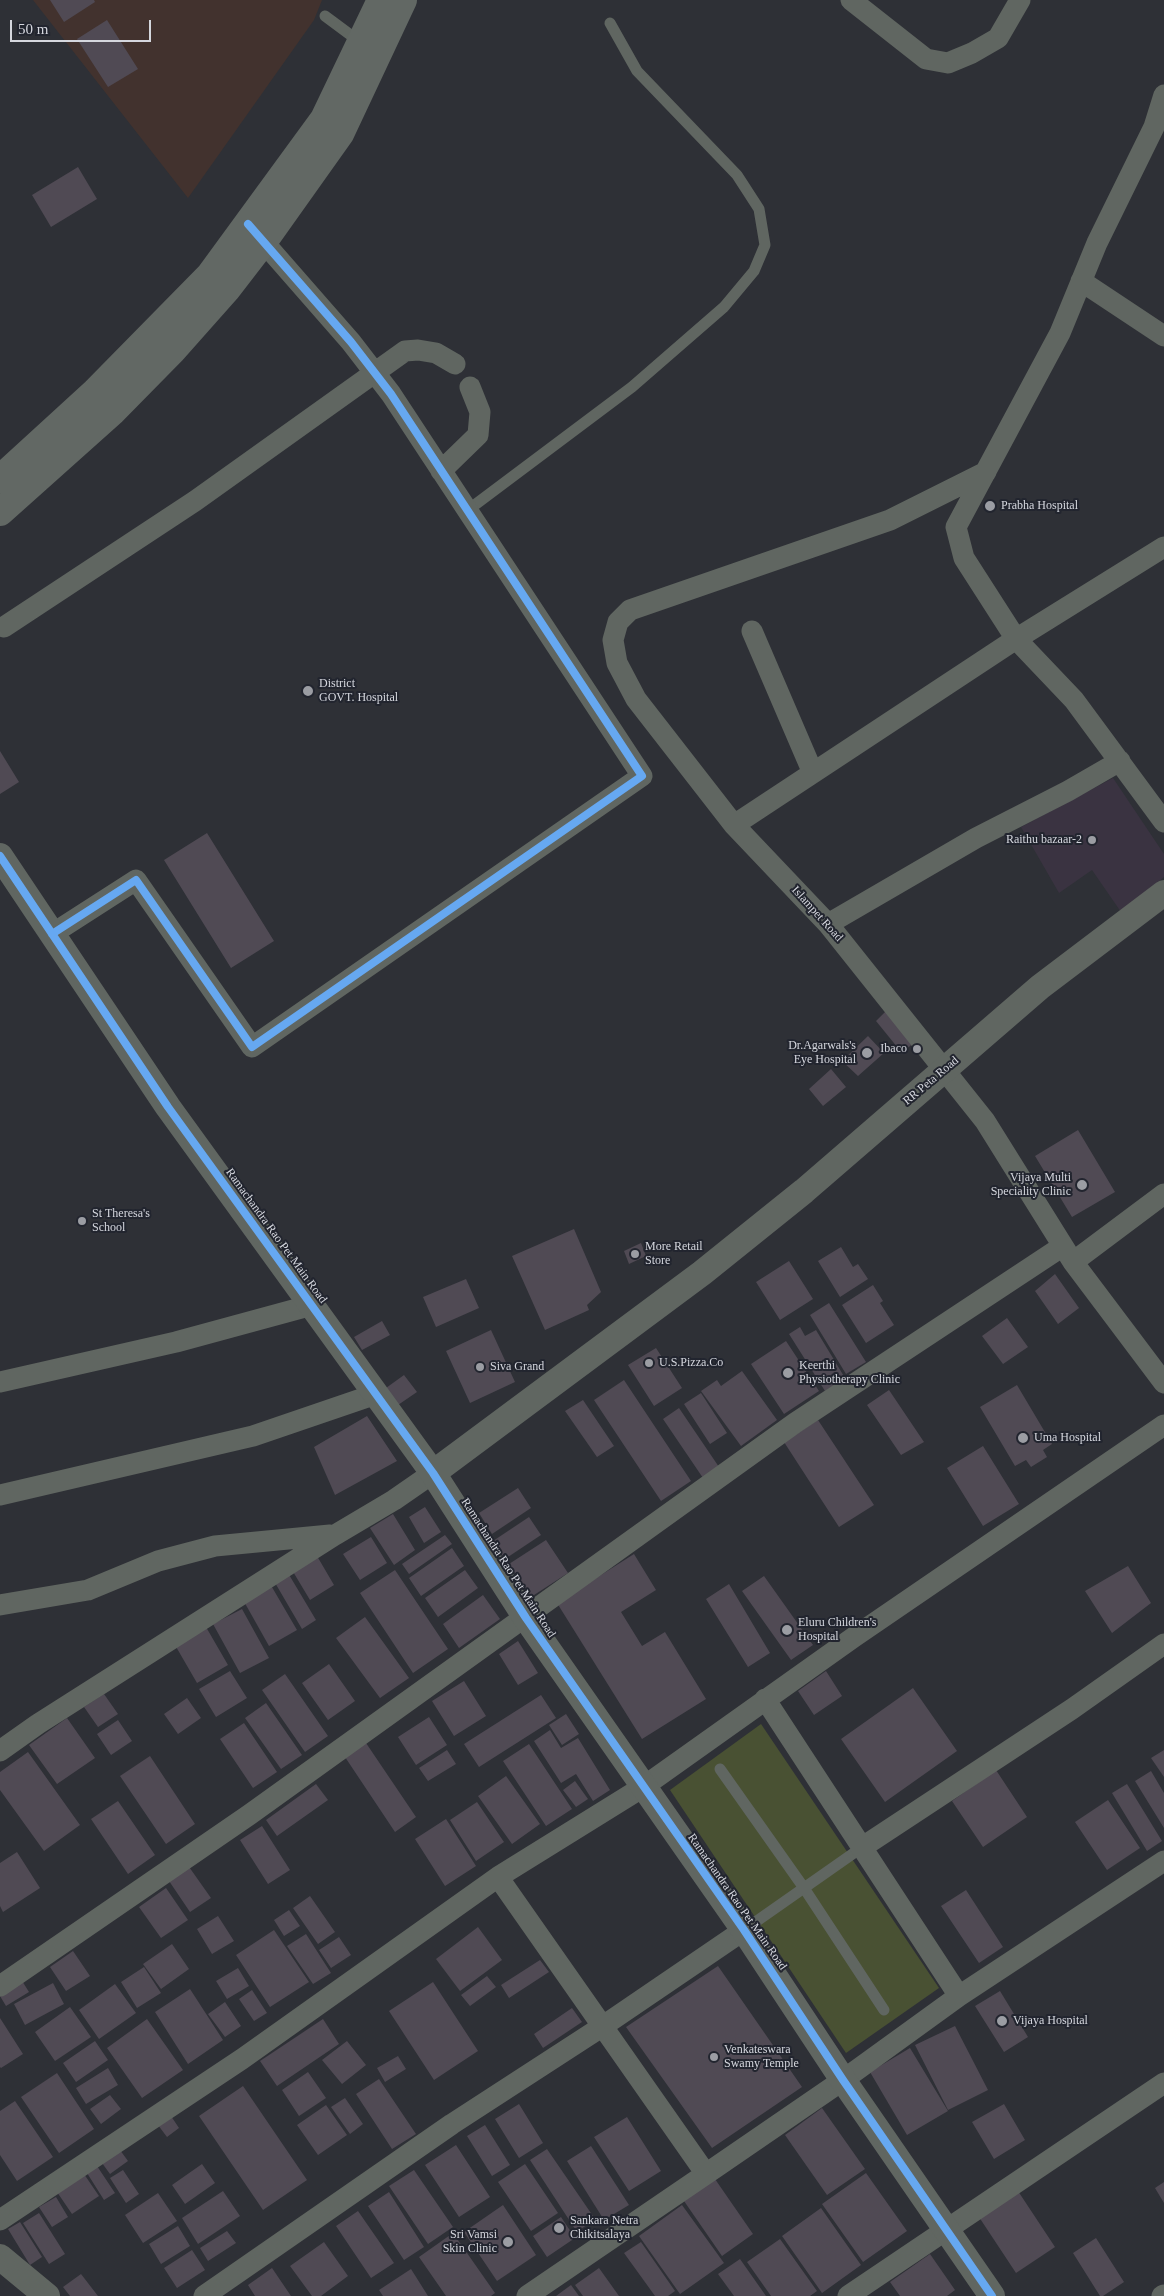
<!DOCTYPE html>
<style>
body{margin:0}
#map{position:relative;width:1164px;height:2296px;overflow:hidden;background:#2e3036;font-family:"Times New Roman",serif}
canvas{display:block}
.scale{position:absolute;left:10px;top:20px;width:141px;height:22px;box-sizing:border-box;border:2px solid #d5d7de;border-top:0;padding-left:6px;font-size:15px;line-height:18px;white-space:nowrap;color:#d5d7de;-webkit-text-stroke:4px #22252f;paint-order:stroke}
</style>
<div id="map">
<canvas width="1164" height="2296"></canvas>
<div class="scale">50 m</div>
</div>
<script>
const g = document.querySelector('canvas').getContext('2d');
g.lineJoin = 'round';
function fill(path, color) { g.fillStyle = color; g.fill(path, 'evenodd'); }
const toPath = rows => new Path2D(rows.map(r => 'M' + r).join(''));
function trace(path, color, width, dash) { g.strokeStyle = color; g.lineWidth = width; g.lineCap = dash ? 'butt' : 'round'; g.setLineDash(dash || []); g.stroke(path); }
function write(font, color, halo, rows, align = 'center') {
  g.font = font + ' "Times New Roman",serif'; g.lineWidth = 4; g.setLineDash([]); g.textBaseline = 'middle'; g.strokeStyle = halo; g.fillStyle = color; for (const [text, x, y, turn = 0] of rows) {
    g.save(); g.translate(x, y); g.rotate((+turn || 0) * Math.PI / 180); g.textAlign = isNaN(turn) ? turn : align; if (halo) g.strokeText(text, 0, 0); g.fillText(text, 0, 0); g.restore();
  }
}
fill(toPath([
 [1113,778,1164,854,1164,877,1121,912,1092,870,1059,893,1021,827]
]), '#3a3341');
fill(toPath([
 [33,0,322,0,314,20,188,198]
]), '#42322e');
fill(toPath([
 [761,1724,939,1988,846,2053,670,1790]
]), '#495133');
fill(toPath([
 [50,0,94,0,95,2,64,22],
 [107,20,138,69,108,87,77,39],
 [78,167,97,199,51,227,32,195],
 [0,751,19,782,0,794],
 [207,833,274,941,231,968,164,860],
 [891,1006,918,1039,902,1053,876,1021],
 [868,1036,884,1053,858,1076,842,1061],
 [831,1069,846,1087,823,1106,809,1089],
 [1078,1130,1115,1192,1072,1217,1035,1156],
 [574,1229,601,1292,587,1305,589,1310,545,1330,512,1256],
 [641,1243,646,1256,629,1264,624,1251],
 [841,1247,853,1267,858,1264,868,1279,840,1297,818,1261],
 [789,1261,813,1299,780,1320,756,1282],
 [1055,1274,1079,1308,1058,1324,1035,1291],
 [466,1279,479,1308,436,1327,423,1297],
 [873,1285,883,1301,880,1303,894,1325,866,1343,842,1305],
 [829,1303,866,1362,846,1374,810,1315],
 [1007,1318,1028,1347,1003,1364,982,1336],
 [382,1321,390,1335,362,1350,354,1337],
 [800,1327,805,1336,816,1330,845,1378,825,1391,789,1334],
 [491,1330,515,1382,470,1403,446,1351],
 [786,1341,819,1391,784,1414,751,1364],
 [656,1348,682,1388,654,1406,628,1365],
 [742,1371,777,1420,741,1446,701,1391,717,1380,721,1386],
 [404,1375,417,1392,398,1405,386,1388],
 [624,1380,691,1481,661,1501,594,1400],
 [1017,1385,1052,1444,1043,1450,1047,1457,1031,1467,1026,1460,1015,1466,980,1407],
 [889,1390,924,1442,901,1455,867,1405],
 [701,1393,727,1433,710,1444,684,1404],
 [583,1400,614,1446,597,1457,565,1411],
 [679,1408,719,1467,703,1478,663,1419],
 [367,1416,397,1461,335,1495,314,1447],
 [818,1420,874,1505,839,1527,784,1442],
 [983,1446,1019,1504,983,1526,947,1468],
 [518,1488,531,1508,492,1534,479,1513],
 [425,1507,441,1532,424,1543,409,1517],
 [393,1514,415,1550,394,1565,370,1528],
 [529,1517,541,1535,505,1559,493,1541],
 [445,1535,452,1544,409,1574,402,1564],
 [371,1537,387,1563,360,1580,343,1554],
 [546,1540,568,1573,531,1597,509,1564],
 [452,1548,464,1566,421,1596,409,1578],
 [634,1554,656,1590,621,1612,642,1646,665,1632,706,1699,642,1739,557,1603],
 [317,1556,334,1585,310,1600,292,1570],
 [1128,1566,1151,1603,1112,1633,1085,1591],
 [395,1570,448,1649,413,1673,360,1593],
 [465,1570,478,1588,438,1617,425,1598],
 [288,1573,316,1620,302,1629,274,1581],
 [764,1576,813,1645,791,1660,742,1591],
 [269,1582,297,1630,269,1646,242,1598],
 [729,1584,770,1653,748,1667,706,1599],
 [483,1595,500,1619,459,1648,443,1624],
 [242,1609,269,1658,240,1673,213,1624],
 [365,1617,409,1678,380,1698,336,1638],
 [206,1627,228,1665,197,1683,175,1645],
 [518,1641,538,1673,518,1685,499,1654],
 [329,1664,355,1701,328,1720,302,1683],
 [230,1671,247,1698,216,1717,199,1689],
 [826,1671,842,1696,814,1715,798,1691],
 [285,1674,328,1736,305,1752,262,1690],
 [464,1681,486,1716,454,1736,432,1701],
 [913,1688,957,1751,885,1802,841,1739],
 [104,1694,118,1714,98,1727,84,1707],
 [541,1695,556,1718,479,1767,464,1744],
 [187,1698,201,1718,178,1734,164,1714],
 [266,1703,302,1755,281,1769,245,1718],
 [566,1714,579,1734,562,1745,549,1725],
 [429,1717,447,1745,416,1765,398,1737],
 [67,1718,95,1758,57,1784,29,1745],
 [118,1720,132,1741,111,1755,97,1734],
 [244,1723,277,1772,253,1788,220,1739],
 [550,1730,561,1748,578,1738,610,1790,593,1801,576,1774,561,1783,534,1741],
 [366,1743,416,1817,395,1832,345,1757],
 [529,1744,572,1809,546,1826,503,1761],
 [447,1750,456,1764,428,1781,419,1768],
 [1164,1750,1164,1777,1151,1758],
 [28,1752,80,1825,44,1851,0,1790,0,1772],
 [150,1756,195,1824,166,1844,120,1776],
 [996,1770,1027,1817,983,1847,952,1801],
 [1151,1771,1164,1793,1164,1828,1135,1781],
 [506,1776,540,1824,512,1844,478,1796],
 [575,1781,588,1799,576,1807,563,1790],
 [316,1784,328,1800,277,1836,266,1820],
 [1127,1784,1162,1841,1147,1851,1112,1793],
 [1108,1800,1140,1848,1107,1870,1075,1822],
 [118,1801,155,1855,128,1874,91,1819],
 [477,1802,504,1842,476,1861,450,1820],
 [446,1819,476,1866,445,1886,415,1839],
 [262,1826,290,1870,268,1884,240,1840],
 [17,1852,40,1888,3,1912,0,1906,0,1863],
 [187,1864,211,1898,190,1912,167,1878],
 [166,1888,188,1920,161,1938,139,1907],
 [966,1890,1003,1947,979,1963,941,1906],
 [310,1896,335,1932,318,1944,293,1908],
 [289,1910,300,1926,284,1936,274,1920],
 [218,1916,234,1941,212,1954,197,1929],
 [478,1927,502,1960,460,1991,436,1959],
 [274,1930,309,1982,270,2007,236,1955],
 [306,1934,331,1973,313,1984,287,1946],
 [339,1937,351,1955,331,1968,319,1950],
 [172,1944,189,1969,161,1989,143,1964],
 [73,1951,90,1976,66,1991,50,1967],
 [540,1960,549,1972,509,1998,501,1985],
 [718,1966,802,2087,712,2148,626,2027],
 [144,1967,161,1993,137,2008,121,1982],
 [238,1968,249,1986,227,1999,216,1981],
 [19,1976,29,1992,6,2006,0,1996],
 [487,1976,496,1987,470,2006,461,1995],
 [433,1982,478,2051,434,2080,389,2011],
 [53,1983,64,2004,25,2025,14,2004],
 [115,1984,136,2013,99,2039,79,2010],
 [190,1989,223,2040,188,2064,155,2012],
 [252,1990,267,2013,254,2021,239,1999],
 [1000,1991,1028,2037,1004,2052,975,2006],
 [225,2002,241,2026,225,2037,208,2014],
 [70,2007,91,2037,55,2061,35,2032],
 [572,2008,582,2022,543,2048,534,2034],
 [0,2018,23,2054,1,2068,0,2067],
 [147,2019,183,2070,142,2098,107,2048],
 [323,2019,339,2044,277,2086,260,2061],
 [955,2026,988,2090,948,2110,915,2045],
 [95,2041,108,2060,76,2082,63,2063],
 [347,2041,366,2065,342,2084,322,2060],
 [910,2048,948,2111,907,2135,870,2072],
 [398,2056,406,2069,385,2082,377,2068],
 [108,2068,118,2085,86,2104,76,2088],
 [308,2072,326,2098,299,2116,282,2090],
 [57,2073,94,2129,59,2153,21,2097],
 [379,2079,416,2134,392,2149,356,2094],
 [243,2086,307,2180,263,2210,199,2116],
 [110,2095,121,2109,101,2124,90,2109],
 [345,2098,363,2124,350,2134,331,2107],
 [15,2101,53,2157,17,2181,0,2155,0,2111],
 [519,2104,543,2143,519,2158,495,2119],
 [1004,2104,1025,2140,994,2159,972,2122],
 [326,2105,347,2135,318,2155,297,2125],
 [822,2108,865,2169,827,2195,785,2135],
 [171,2116,179,2128,167,2137,158,2125],
 [627,2117,661,2171,629,2191,594,2137],
 [485,2125,510,2165,492,2176,467,2136],
 [456,2145,490,2197,459,2217,425,2165],
 [591,2146,629,2205,604,2220,567,2161],
 [547,2149,595,2219,577,2232,530,2160],
 [120,2150,128,2161,110,2174,102,2163],
 [202,2164,215,2183,185,2204,172,2185],
 [525,2164,558,2213,531,2231,498,2182],
 [97,2166,115,2193,104,2200,87,2173],
 [123,2170,139,2194,126,2203,110,2178],
 [414,2170,453,2227,428,2244,389,2186],
 [866,2173,907,2231,863,2262,822,2204],
 [84,2174,99,2196,72,2214,57,2192],
 [715,2179,753,2234,722,2256,684,2201],
 [1164,2182,1164,2203,1155,2188],
 [1016,2188,1055,2247,1016,2273,977,2214],
 [223,2191,240,2216,198,2244,182,2218],
 [389,2192,424,2247,404,2260,368,2206],
 [158,2193,177,2221,143,2243,125,2215],
 [56,2197,68,2217,52,2227,39,2207],
 [503,2205,536,2255,497,2281,464,2232],
 [682,2205,724,2263,680,2294,639,2236],
 [821,2208,861,2265,822,2293,782,2236],
 [358,2211,394,2263,371,2278,336,2226],
 [39,2213,65,2254,49,2264,23,2223],
 [561,2217,575,2238,547,2257,533,2236],
 [20,2222,42,2257,30,2265,8,2229],
 [178,2226,190,2246,161,2264,149,2244],
 [227,2231,236,2243,208,2261,200,2248],
 [453,2233,495,2293,491,2296,446,2296,419,2257],
 [1096,2238,1124,2282,1103,2296,1100,2296,1073,2253],
 [780,2239,817,2291,810,2296,771,2296,747,2262],
 [324,2242,348,2276,321,2296,312,2296,290,2266],
 [641,2242,675,2291,668,2296,655,2296,624,2253],
 [192,2250,205,2270,177,2288,164,2268],
 [930,2254,955,2290,947,2296,900,2296,890,2282],
 [740,2259,766,2296,734,2296,718,2274],
 [272,2268,291,2296,255,2296,248,2285],
 [599,2268,619,2296,583,2296,575,2285],
 [411,2269,428,2296,383,2296,379,2290],
 [81,2274,98,2296,70,2296,63,2287],
 [571,2285,579,2296,556,2296]
]), '#504a54');
trace(toPath([
 [325,16,360,42],
 [468,510,632,387,724,307,754,271,765,245,759,209,737,175,637,71,610,23],
 [720,1769,804,1888,884,2010],
 [744,1930,861,1848]
]), '#606661', 11);
trace(toPath([
 [851,0,926,59,948,63,972,53,998,38,1020,0],
 [1164,95,1154,127,1097,243,1060,333,956,527,964,558,1016,639,1074,700,1164,822],
 [1081,281,1164,336],
 [441,471,478,435,480,412,470,387],
 [986,472,890,520,630,610,618,622,613,640,617,663,636,699,734,825,828,924,985,1121,1073,1262,1164,1383],
 [4,627,195,501,405,351,418,350,436,353,455,364],
 [752,631,813,773],
 [734,825,1016,639,1164,547],
 [828,924,976,838,1068,791,1120,761],
 [52,934,136,880,252,1047,642,776,391,394,351,342,253,230],
 [1073,1262,1164,1194],
 [0,1382,176,1342,312,1305],
 [0,1495,253,1436,376,1394],
 [0,1605,88,1590,158,1561,215,1546,330,1535],
 [765,1699,959,1996],
 [0,1751,38,1724,335,1535,394,1500,433,1473],
 [861,1848,1072,1709,1164,1644],
 [498,1877,706,2174,527,2296],
 [0,1986,249,1815,795,1423,1063,1246],
 [706,2174,843,2080,959,1996,1164,1861],
 [0,2220,242,2059,498,1877,643,1787,854,1637,1164,1425],
 [204,2296,452,2124,603,2026,744,1930],
 [848,2296,1164,2083],
 [1162,2296,1164,2295]
]), '#606661', 21);
trace(toPath([
 [0,856,168,1107,433,1473,526,1618,744,1930,843,2080,992,2296],
 [433,1473,702,1273,804,1191,1040,987,1164,893],
 [0,2257,47,2296]
]), '#606661', 26);
trace(toPath([
 [0,479,95,392,210,275,324,119,381,0],
 [0,512,113,411,172,351,227,289,264,241,340,134,403,0]
]), '#626864', 28);
trace(toPath([
 [0,856,168,1107,433,1473,526,1618,744,1930,843,2080,992,2296],
 [52,934,136,880,252,1047,642,776,391,394,351,342,248,224]
]), '#66a8f1', 8);
for (const [x, y, r, color] of [
 [990,506,6,"#9b9da3"],
 [308,691,6,"#9b9da3"],
 [1092,840,5,"#9b9da3"],
 [917,1049,5,"#9b9da3"],
 [867,1053,6,"#9b9da3"],
 [1082,1185,6,"#9b9da3"],
 [82,1221,5,"#9b9da3"],
 [635,1254,5,"#9b9da3"],
 [649,1363,5,"#9b9da3"],
 [480,1367,5,"#9b9da3"],
 [788,1373,6,"#9b9da3"],
 [1023,1438,6,"#9b9da3"],
 [787,1630,6,"#9b9da3"],
 [1002,2021,6,"#9b9da3"],
 [714,2057,5,"#9b9da3"],
 [559,2228,6,"#9b9da3"],
 [508,2242,6,"#9b9da3"]
]) { const dot = new Path2D(); dot.arc(x, y, r, 0, 2 * Math.PI); g.fillStyle = color; g.fill(dot); trace(dot, '#22252f', 2); }
write('12px', '#d5d7de', '#22252f', [
 ["Prabha Hospital",1001,506],
 ["District",319,684],
 ["GOVT. Hospital",319,698],
 ["Raithu bazaar-2",1082,840,"right"],
 ["Dr.Agarwals's",856,1046,"right"],
 ["Eye Hospital",856,1060,"right"],
 ["Ibaco",907,1049,"right"],
 ["Vijaya Multi",1071,1178,"right"],
 ["Speciality Clinic",1071,1192,"right"],
 ["St Theresa's",92,1214],
 ["School",92,1228],
 ["More Retail",645,1247],
 ["Store",645,1261],
 ["U.S.Pizza.Co",659,1363],
 ["Keerthi",799,1366],
 ["Physiotherapy Clinic",799,1380],
 ["Siva Grand",490,1367],
 ["Uma Hospital",1034,1438],
 ["Eluru Children's",798,1623],
 ["Hospital",798,1637],
 ["Vijaya Hospital",1013,2021],
 ["Venkateswara",724,2050],
 ["Swamy Temple",724,2064],
 ["Sankara Netra",570,2221],
 ["Chikitsalaya",570,2235],
 ["Sri Vamsi",497,2235,"right"],
 ["Skin Clinic",497,2249,"right"]
], 'left');
write('12px', '#d5d7de', '#22252f', [
 ["Islampet Road",817,914,48],
 ["RR Peta Road",931,1081,-40],
 ["Ramachandra Rao Pet Main Road",276,1236,54],
 ["Ramachandra Rao Pet Main Road",508,1568,57],
 ["Ramachandra Rao Pet Main Road",737,1902,55]
]);
</script>
